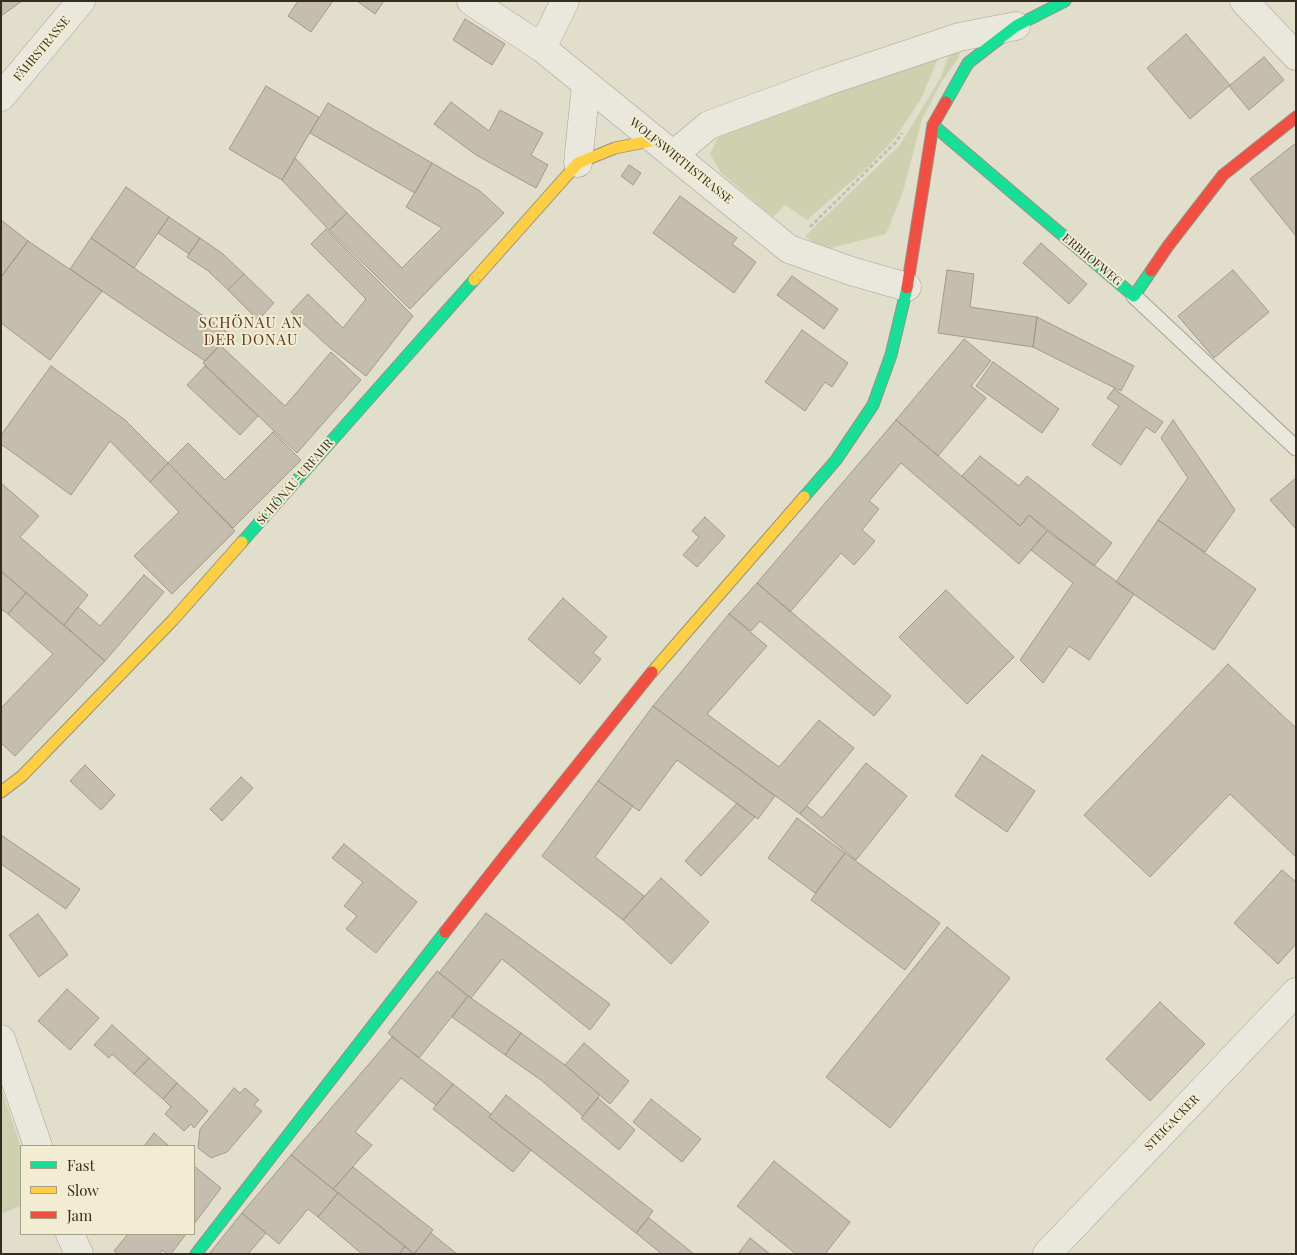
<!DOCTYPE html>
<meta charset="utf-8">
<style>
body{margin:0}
#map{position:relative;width:1297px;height:1255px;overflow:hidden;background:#e2decc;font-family:"Playfair Display",serif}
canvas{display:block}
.frame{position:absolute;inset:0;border:2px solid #342c1f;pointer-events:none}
.legend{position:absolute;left:20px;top:1145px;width:175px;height:90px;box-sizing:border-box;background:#f2edd2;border:1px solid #a6a08a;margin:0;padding:6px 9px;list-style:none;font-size:15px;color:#342c1f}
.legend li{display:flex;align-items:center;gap:10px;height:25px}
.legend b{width:25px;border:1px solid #a6a08a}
</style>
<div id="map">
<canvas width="1297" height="1255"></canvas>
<div class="frame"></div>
<ul class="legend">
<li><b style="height:6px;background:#16e098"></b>Fast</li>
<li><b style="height:6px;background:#ffcf43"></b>Slow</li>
<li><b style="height:6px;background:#f24e42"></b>Jam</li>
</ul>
</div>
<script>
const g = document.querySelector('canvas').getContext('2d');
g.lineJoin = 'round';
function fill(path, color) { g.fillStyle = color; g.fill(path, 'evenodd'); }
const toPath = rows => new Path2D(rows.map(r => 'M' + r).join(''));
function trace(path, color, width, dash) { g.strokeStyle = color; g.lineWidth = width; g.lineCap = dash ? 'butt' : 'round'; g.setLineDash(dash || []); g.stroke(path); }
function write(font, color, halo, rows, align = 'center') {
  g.font = font + ' "Playfair Display",serif'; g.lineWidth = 4; g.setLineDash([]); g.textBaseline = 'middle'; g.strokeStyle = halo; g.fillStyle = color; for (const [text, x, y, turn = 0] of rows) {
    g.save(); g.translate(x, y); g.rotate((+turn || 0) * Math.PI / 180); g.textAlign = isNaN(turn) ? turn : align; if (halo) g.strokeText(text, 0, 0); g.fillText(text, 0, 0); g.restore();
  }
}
fill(toPath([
 [960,47,959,57,942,81,922,119,903,192,886,234,827,249,817,246,805,236,900,145,941,77,951,49],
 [941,51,921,99,895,138,868,167,807,220,785,205,773,217,721,173,710,154,721,131],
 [1,1087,21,1147,21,1206,1,1214]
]), '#cdd1b0');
const building = toPath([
 [1,1,22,1,1,16,1,1],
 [298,1,333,1,311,32,288,16,298,1],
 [357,1,384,1,375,14,357,1],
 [465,19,505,44,492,65,453,40,465,19],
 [1186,34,1230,85,1190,119,1147,68,1186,34],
 [1264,57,1284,80,1249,110,1229,86,1264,57],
 [266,86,319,117,282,180,229,149,266,86],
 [451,102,489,131,500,110,543,133,531,155,548,165,536,188,476,155,434,124,451,102],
 [328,103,432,163,415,193,310,133,328,103],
 [1296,143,1296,236,1250,179,1296,143],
 [295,158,347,213,329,230,282,180,295,158],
 [432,163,480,191,504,213,410,309,329,230,347,213,402,268,442,228,406,207,432,163],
 [629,165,641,173,633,185,621,176,629,165],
 [126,187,169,217,134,268,91,238,126,187],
 [680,196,737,238,732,244,756,262,734,293,653,233,680,196],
 [169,217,200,238,189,254,158,233,169,217],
 [1,220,28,241,1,277,1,220],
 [326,229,413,316,366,376,329,347,291,312,308,294,343,328,366,299,311,244,326,229],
 [91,238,134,268,230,334,205,361,102,291,70,269,91,238],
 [200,238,223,254,244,274,228,290,207,270,187,257,200,238],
 [28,241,102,291,50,360,1,323,1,277,28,241],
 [1041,243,1087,284,1069,304,1023,263,1041,243],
 [947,270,974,274,970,307,1037,317,1033,347,938,333,947,270],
 [1233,270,1269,312,1214,358,1178,316,1233,270],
 [244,274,274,303,258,320,228,290,244,274],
 [792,276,838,309,824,329,777,295,792,276],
 [1037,317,1134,366,1121,391,1033,347,1037,317],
 [802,330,848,363,832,387,825,382,805,411,765,382,802,330],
 [964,339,991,361,971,386,986,398,938,456,896,420,964,339],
 [220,345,285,406,331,352,361,380,297,453,203,363,220,345],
 [993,362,1059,409,1042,433,976,386,993,362],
 [51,366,125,420,168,463,150,482,110,441,71,495,1,444,1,435,51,366],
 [205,366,258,416,240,435,187,385,205,366],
 [1114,389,1163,422,1155,433,1146,427,1121,465,1092,445,1119,406,1107,398,1114,389],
 [896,420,1020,526,1029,515,1047,531,1019,564,901,463,869,501,879,509,862,530,875,541,854,565,841,553,790,612,757,583,896,420],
 [1173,420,1235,510,1205,552,1158,520,1188,478,1161,438,1173,420],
 [273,432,301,460,233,528,168,463,188,443,225,480,273,432],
 [980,456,1019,486,1027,476,1112,543,1094,566,1029,515,1020,526,962,476,980,456],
 [168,463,235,531,172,594,134,556,179,512,150,482,168,463],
 [1296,478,1296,529,1270,500,1296,478],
 [1,483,39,516,20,537,88,595,64,625,1,571,1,483],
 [705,517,725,536,697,567,683,555,699,537,692,531,705,517],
 [1158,520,1256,589,1214,650,1116,582,1158,520],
 [1047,531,1134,594,1089,660,1069,646,1043,683,1020,660,1073,583,1031,550,1047,531],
 [1,571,26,593,8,614,1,609,1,571],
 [144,575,164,592,105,661,64,625,78,607,100,626,144,575],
 [757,583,891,696,874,716,760,621,751,631,729,614,757,583],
 [946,590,1014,657,967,704,899,637,946,590],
 [26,593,105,661,15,756,1,743,1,708,53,654,8,614,26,593],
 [563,598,607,637,593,653,601,659,580,684,528,639,563,598],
 [729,614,767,646,707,714,779,767,819,720,854,748,800,814,653,706,729,614],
 [1228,664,1296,728,1296,857,1230,794,1150,877,1084,815,1228,664],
 [653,706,775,796,758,819,677,760,639,811,598,781,653,706],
 [982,755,1035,791,1007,832,955,796,982,755],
 [866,763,907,796,856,860,800,814,807,806,822,818,866,763],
 [85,765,115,795,101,810,70,781,85,765],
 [241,777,253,788,222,821,210,809,241,777],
 [598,781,633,806,595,857,644,896,623,920,542,856,598,781],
 [737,803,755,817,701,876,685,861,737,803],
 [797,818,845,853,815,893,768,858,797,818],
 [1,835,80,889,66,909,1,864,1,835],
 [344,844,417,902,376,953,346,929,357,916,344,906,363,882,332,858,344,844],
 [845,853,940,923,905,970,811,900,845,853],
 [1282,870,1296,882,1296,944,1278,964,1234,923,1282,870],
 [661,878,709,922,671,964,623,920,661,878],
 [486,913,610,1004,590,1030,502,959,471,998,439,973,486,913],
 [38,914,68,955,39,977,9,935,38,914],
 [947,927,1010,978,890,1128,826,1077,947,927],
 [437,971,468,996,419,1058,388,1033,437,971],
 [67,989,99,1018,70,1050,38,1021,67,989],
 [468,996,521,1033,505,1055,452,1017,468,996],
 [1160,1002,1205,1044,1150,1101,1106,1059,1160,1002],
 [112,1025,149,1058,134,1074,112,1054,109,1058,94,1045,112,1025],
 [521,1033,565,1065,600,1095,583,1116,541,1080,505,1055,521,1033],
 [392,1037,453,1084,436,1105,401,1078,355,1132,372,1145,333,1189,291,1155,392,1037],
 [584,1043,629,1081,610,1104,565,1065,584,1043],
 [149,1058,177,1083,163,1099,134,1074,149,1058],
 [177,1083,208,1111,194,1128,191,1124,184,1131,165,1114,171,1107,163,1099,177,1083],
 [453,1084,491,1114,489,1117,531,1150,513,1172,433,1109,453,1084],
 [234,1088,240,1093,245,1088,259,1100,254,1105,262,1111,227,1152,211,1158,198,1148,200,1129,234,1088],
 [506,1095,653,1211,636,1233,489,1117,506,1095],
 [598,1098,635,1130,619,1150,581,1118,598,1098],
 [651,1099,701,1139,682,1162,633,1122,651,1099],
 [154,1133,169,1146,144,1146,154,1133],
 [291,1155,338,1193,318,1217,308,1209,279,1244,242,1213,291,1155],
 [774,1161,850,1222,825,1254,796,1254,737,1206,774,1161],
 [194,1166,221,1188,194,1224,194,1166],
 [353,1167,433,1230,414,1254,333,1189,353,1167],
 [338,1193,405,1246,399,1254,362,1254,318,1217,338,1193],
 [242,1213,266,1233,248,1254,209,1254,242,1213],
 [649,1218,694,1254,662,1254,636,1233,649,1218],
 [431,1233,457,1254,414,1254,431,1233],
 [128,1234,186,1234,171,1254,167,1254,162,1250,160,1254,118,1254,114,1251,128,1234],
 [750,1238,770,1254,738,1254,750,1238],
 [405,1246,414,1254,399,1254,405,1246]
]);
fill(building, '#c5bdad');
trace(building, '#a19a8c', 1);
const lane = toPath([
 [1134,296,1296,448]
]);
const street = toPath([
 [471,1,542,48,789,249,851,271,907,287],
 [1244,1,1296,56],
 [542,48,565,1],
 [1,97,81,1],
 [673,155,709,125,825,82,959,37,1016,26],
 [578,163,586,84],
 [1,1039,38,1146],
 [70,1234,79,1254],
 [1047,1254,1296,992]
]);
const fast = toPath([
 [946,102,968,63,1016,26,1065,1],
 [933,125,1134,296,1151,271],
 [804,497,836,460,873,405,891,355,907,288],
 [242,542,474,280],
 [196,1254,445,932]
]);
const slow = toPath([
 [474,280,578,163,615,148,655,140],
 [652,672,804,497],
 [1,792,22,776,173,620,242,542]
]);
const jam = toPath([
 [1151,271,1168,246,1223,175,1296,117],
 [907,288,933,125,946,102],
 [445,932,507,853,652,672]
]);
trace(lane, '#a7a295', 17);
trace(street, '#a7a295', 29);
trace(fast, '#969285', 13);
trace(slow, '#969285', 13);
trace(jam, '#969285', 13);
trace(toPath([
 [810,227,895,143,902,133]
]), '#c2bfb4', 3, [4, 2.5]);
trace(lane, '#eae7dd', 15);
trace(street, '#eae7dd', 28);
trace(fast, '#16e098', 11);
trace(slow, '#ffcf43', 11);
trace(jam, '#f24e42', 11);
write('12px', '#342c1f', '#f2edd2', [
 ["FÄHRSTRASSE",42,49,-50],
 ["WOLFSWIRTHSTRASSE",681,161,39],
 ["ERBHOFWEG",1092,260,40],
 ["SCHÖNAU-URFAHR",295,482,-49],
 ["STEIGACKER",1172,1123,-46]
]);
g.letterSpacing = '1px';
write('15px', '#5d3622', '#f2edd2', [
 ["SCHÖNAU AN",251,323],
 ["DER DONAU",251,340]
]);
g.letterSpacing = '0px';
</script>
